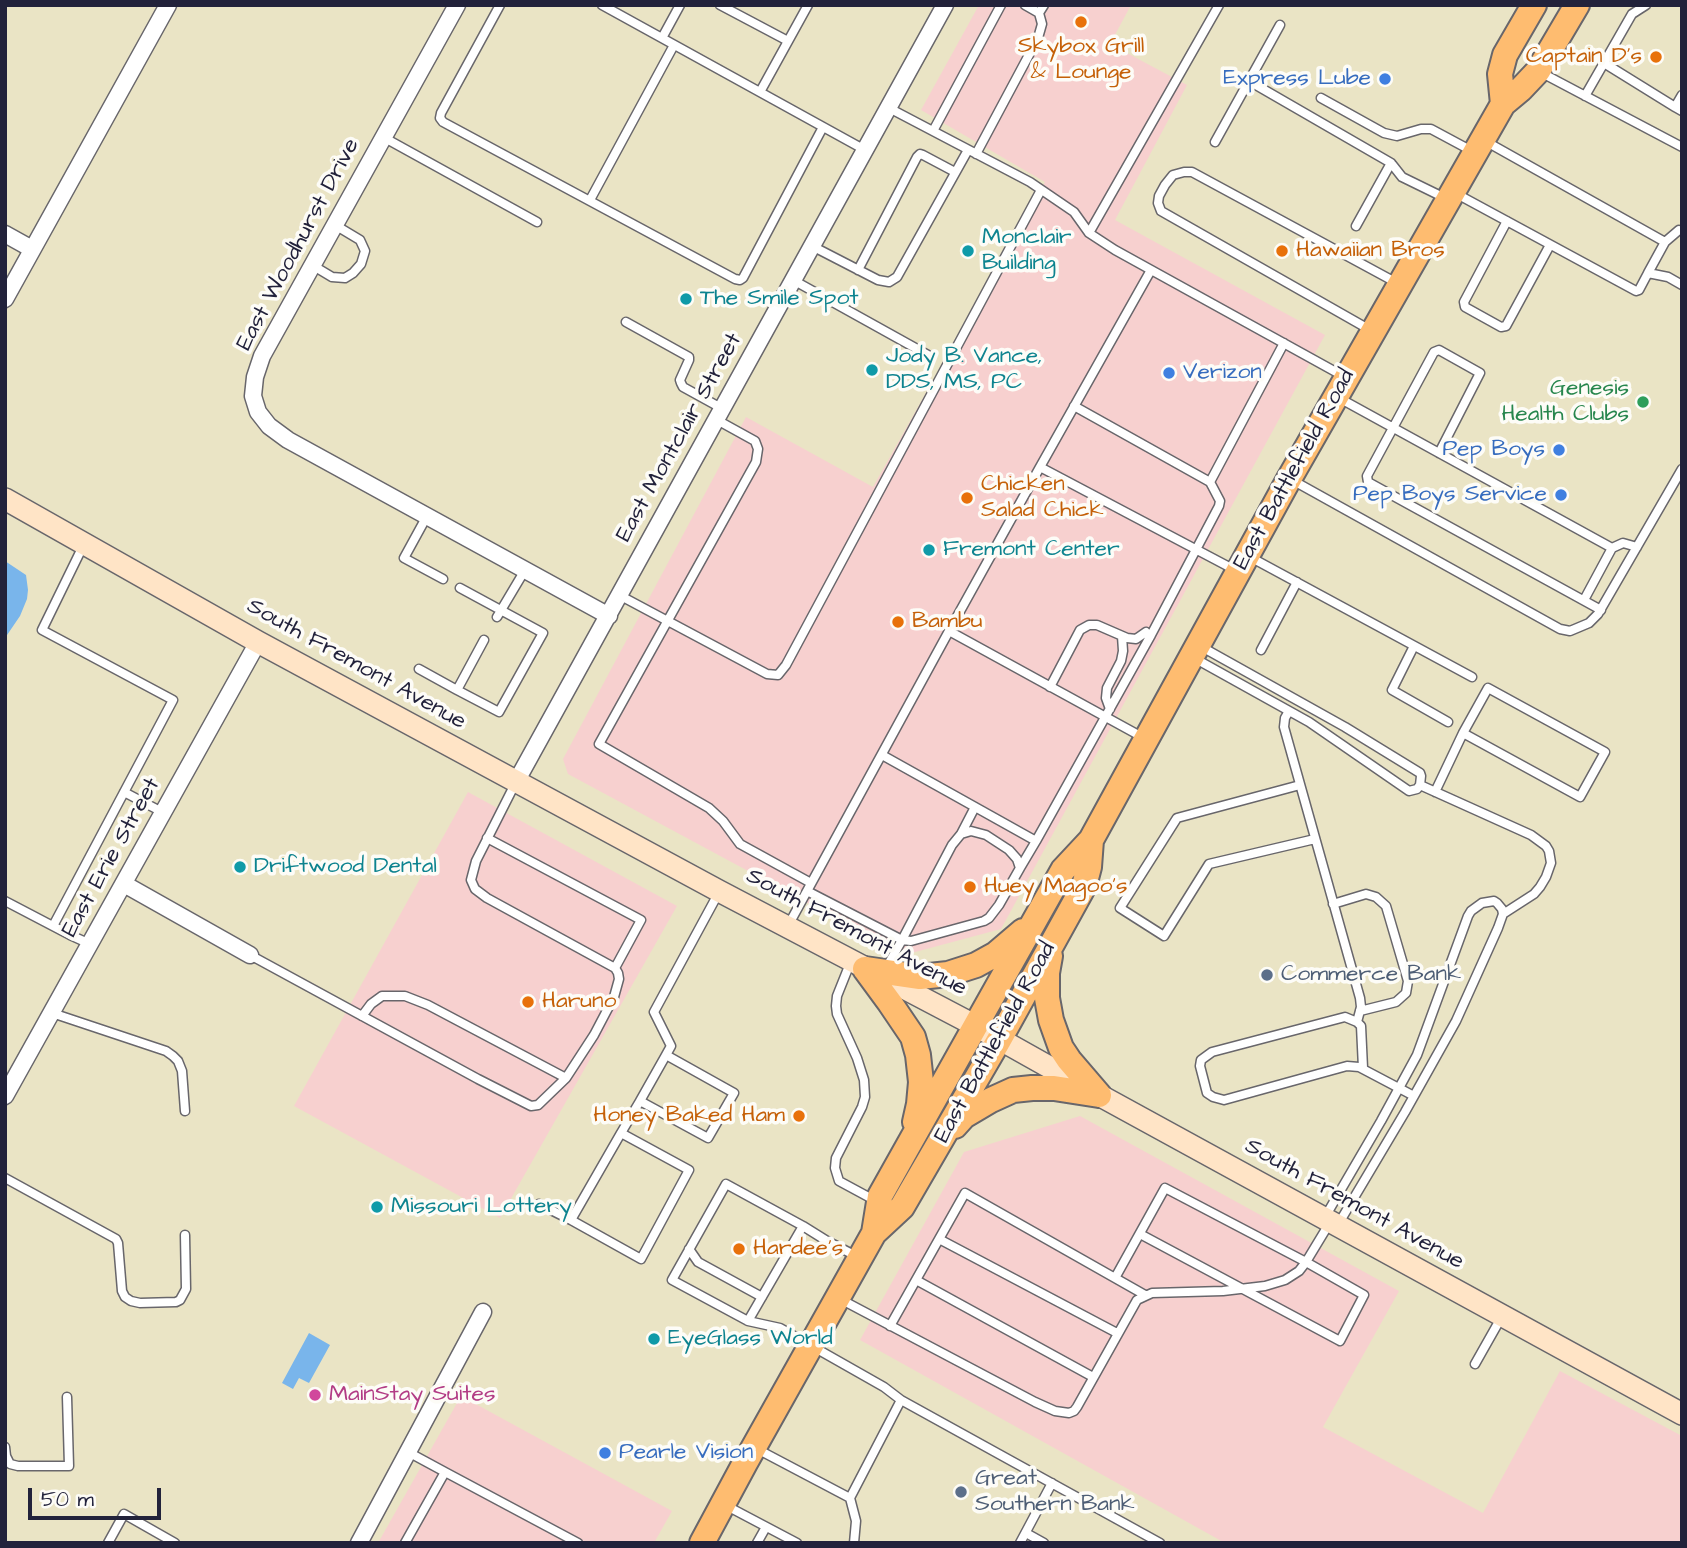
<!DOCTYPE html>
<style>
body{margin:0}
#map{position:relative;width:1687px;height:1548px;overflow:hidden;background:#eae4c5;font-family:"Architects Daughter",sans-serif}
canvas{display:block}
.frame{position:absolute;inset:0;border:7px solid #22223b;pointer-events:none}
.scale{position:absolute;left:28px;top:1488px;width:133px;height:32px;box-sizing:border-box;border:4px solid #22223b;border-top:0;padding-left:9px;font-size:21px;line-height:24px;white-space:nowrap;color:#22223b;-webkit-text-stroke:5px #fdfcf7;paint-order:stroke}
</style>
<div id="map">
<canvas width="1687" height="1548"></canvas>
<div class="frame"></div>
<div class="scale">50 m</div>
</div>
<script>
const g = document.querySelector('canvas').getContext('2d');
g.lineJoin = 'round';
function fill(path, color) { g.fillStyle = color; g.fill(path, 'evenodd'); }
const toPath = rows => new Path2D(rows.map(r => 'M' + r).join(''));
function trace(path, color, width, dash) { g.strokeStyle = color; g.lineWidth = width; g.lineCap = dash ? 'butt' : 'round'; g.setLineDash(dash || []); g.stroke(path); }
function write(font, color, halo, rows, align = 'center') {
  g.font = font + ' "Architects Daughter",sans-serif'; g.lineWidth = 7; g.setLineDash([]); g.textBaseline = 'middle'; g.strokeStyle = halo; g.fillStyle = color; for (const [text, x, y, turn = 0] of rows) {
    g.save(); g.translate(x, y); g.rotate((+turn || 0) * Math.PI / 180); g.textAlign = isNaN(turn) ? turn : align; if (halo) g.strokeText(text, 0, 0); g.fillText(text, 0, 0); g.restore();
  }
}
fill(toPath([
 [979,5,1131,5,1110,44,1187,85,1115,220,1325,335,1001,929,904,955,568,774,563,759,746,417,873,487,1045,182,921,110],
 [468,792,677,906,500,1218,294,1106],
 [1080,1116,1399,1291,1323,1427,1483,1513,1560,1371,1682,1436,1682,1543,1225,1543,860,1340,964,1152],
 [461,1396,672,1511,654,1543,378,1543]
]), '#f7d0cf');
fill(toPath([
 [5,561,26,575,28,590,27,599,20,616,5,638],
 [309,1333,330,1345,309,1383,299,1378,293,1389,282,1383]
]), '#79b5eb');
const service = toPath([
 [500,5,441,113,440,118,443,122,735,279,740,280,743,278,823,127],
 [602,5,865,150],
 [720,5,788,41],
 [1025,5,1039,13],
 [662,38,680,5],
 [1604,63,1675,107],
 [1540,72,1682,147],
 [1249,81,1391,163,1402,177,1445,198],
 [760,92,808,5],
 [1682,95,1675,107,1682,111],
 [1585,96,1632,14,1646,5],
 [1321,98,1384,133,1397,136,1421,129,1431,129,1472,151],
 [889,108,1030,182,1074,212,1089,233,1115,250,1345,377],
 [933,131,1001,5],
 [383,137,537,222],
 [1485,141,1665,242,1648,273],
 [1215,142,1280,25],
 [976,154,1038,38,1042,24,1039,13,1044,5],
 [1455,193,1636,291,1639,290,1648,273,1668,277,1682,285],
 [590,200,674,45],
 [1507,221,1464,302,1465,307,1501,327,1506,326,1550,245],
 [1356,226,1391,163],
 [1089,233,1219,5],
 [1665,242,1679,230,1682,231],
 [812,246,878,280,889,282,897,277,968,150],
 [312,265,332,277,345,278,353,273,361,264,365,251,360,240,335,225],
 [858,270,917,157,920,154,923,155,955,172],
 [1151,270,1040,467,1235,570],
 [793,280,928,355],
 [626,322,689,357,689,360,680,380,681,383,683,387,723,409],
 [1372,331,1161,211,1158,203,1159,196,1165,185,1173,175,1184,172,1192,172,1397,283],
 [1339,398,1612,548,1623,543,1637,547],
 [1074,406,1210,482,1284,343],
 [717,420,755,441,758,449,756,462,599,744,709,808,723,821,740,844,811,883],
 [1439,453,1480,373,1439,350,1434,352,1367,476,1368,482,1601,610],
 [1040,467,949,631,1144,738],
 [1292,480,1560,629,1570,631,1589,623,1598,614,1682,469],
 [427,516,404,558,443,579],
 [1250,557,1472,677],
 [619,595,767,674,778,675,786,665,1041,190],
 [1584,600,1612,548],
 [497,617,525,570],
 [1414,646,1392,690,1448,722],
 [1261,650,1297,582],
 [1194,658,1309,722,1409,791,1417,789,1420,785,1421,776,1420,773,1345,727,1200,646],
 [419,669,457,690,484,640],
 [1050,687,1080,630,1089,625,1097,625,1127,638,1136,639,1146,632],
 [457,690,499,712,543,633,460,588],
 [1110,709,1106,698,1107,688,1121,661,1123,651,1122,636],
 [1289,711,1285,718,1284,727,1360,998,1361,1007,1357,1022],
 [882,755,1036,841,1151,635,1219,506,1220,501,1210,482],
 [1300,785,1177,818,1120,908,1164,936,1209,864,1315,839],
 [1420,785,1531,835,1546,846,1549,851,1551,863,1546,877,1540,887,1534,894,1503,914],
 [124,792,164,813],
 [1435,792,1463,733,1580,797,1605,752,1488,688,1463,733],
 [961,834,975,807],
 [487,838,641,920,615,968],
 [1020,868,1036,841],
 [807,891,902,940,911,941,984,921,989,918,999,905,1020,868,1017,859,1009,850,986,835,971,831,961,834,952,845,902,940,885,970],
 [5,901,70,935,90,944],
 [1333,904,1366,894,1376,897,1386,906,1408,981,1406,993,1396,1002,1360,1011],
 [789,924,949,631],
 [53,926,173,700,42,630,84,544],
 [250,955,478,1079,531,1106,538,1105,566,1078,594,1035,614,997,619,979,618,973,615,968,487,898,475,889,471,880,476,861,516,782],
 [851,961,837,996,836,1006,837,1014,857,1058,864,1080,865,1097,862,1107,836,1158,835,1168,839,1181,876,1201],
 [52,1013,166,1051,173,1056,178,1061,182,1071,185,1111],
 [362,1016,371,1004,382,996,405,996,428,1005,566,1078],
 [666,1055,640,1101,708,1138,734,1093,666,1055,671,1046,654,1012,718,894],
 [1363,1068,1361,1026,1357,1022,1345,1017,1212,1052,1201,1060,1200,1066,1207,1093,1213,1097,1224,1100,1347,1066,1359,1067,1414,1096],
 [621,1133,571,1220,641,1259,689,1170,621,1133,640,1101],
 [5,1178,116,1239,118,1243,122,1291,125,1297,131,1301,140,1303,176,1302,180,1300,186,1289,185,1235],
 [539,1204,571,1220],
 [1325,1217,1381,1121,1417,1055,1468,916,1471,911,1482,903,1494,901,1497,903,1502,909,1503,914,1498,928,1456,1021,1405,1112,1339,1223],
 [939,1239,1117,1333],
 [689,1249,698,1262,762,1297],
 [1115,1278,1165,1188,1306,1262,1364,1295,1340,1341,1140,1234],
 [916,1280,1093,1377],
 [840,1299,1035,1402,1055,1411,1069,1413,1074,1411,1077,1407,1137,1300,1152,1293,1223,1291,1265,1286,1285,1280,1299,1271,1306,1262,1329,1224],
 [748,1321,672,1280,726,1184,803,1226],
 [890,1326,965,1193,1145,1295],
 [1475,1364,1501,1318],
 [901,1400,1160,1543],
 [5,1447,6,1456,10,1464,18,1466,69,1466,67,1397],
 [757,1449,850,1498],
 [445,1472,578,1543],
 [725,1505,797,1543],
 [1026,1533,1044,1543],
 [108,1543,124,1514,175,1543],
 [405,1543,445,1472,408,1452],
 [757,1543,766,1527],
 [854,1543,856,1521,850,1498,901,1400,884,1387,780,1328,748,1321,803,1226,827,1241,856,1256],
 [1020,1543,1052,1483]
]);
const minor = toPath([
 [457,5,262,356,255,377,253,396,258,412,269,426,288,440,609,616],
 [5,234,32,249],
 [5,299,168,5],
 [516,782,945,5],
 [124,884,250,955],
 [5,1096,258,642],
 [359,1543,483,1312]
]);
const secondary = toPath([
 [5,499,258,642,719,891,976,1026,1099,1095,1682,1414]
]);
const primary = toPath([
 [1503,104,1500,74,1505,55,1534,5],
 [1050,956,1047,973,1047,998,1051,1020,1061,1048,1069,1060,1099,1095],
 [865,969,890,1003,913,1037,918,1055,921,1082,919,1104,915,1122],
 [865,969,920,977,948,974,976,965,996,954,1023,931],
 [955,1126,964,1116,991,1100,1013,1090,1032,1088,1054,1088,1099,1095],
 [874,1233,880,1196,1063,870,1091,840,1289,479,1503,104,1521,89,1538,71,1577,5],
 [702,1543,745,1463,874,1233,902,1207,999,1040,1084,886,1089,867,1091,840]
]);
trace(service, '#68666b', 11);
trace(minor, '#68666b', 19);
trace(secondary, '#68666b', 24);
trace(primary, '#68666b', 28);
trace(service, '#fff', 8);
trace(minor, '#fff', 16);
trace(secondary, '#ffe4c6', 21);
trace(primary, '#febc70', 24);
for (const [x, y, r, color] of [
 [1081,22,7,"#e8710a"],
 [1656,57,7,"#e8710a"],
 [1385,79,7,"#3f7fe0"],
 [968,251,7,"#0f9aa8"],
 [1282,251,7,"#e8710a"],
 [686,299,7,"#0f9aa8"],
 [872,370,7,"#0f9aa8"],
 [1169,373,7,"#3f7fe0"],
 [1643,402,7,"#2e9e5b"],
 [1559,450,7,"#3f7fe0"],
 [1561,495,7,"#3f7fe0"],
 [967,498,7,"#e8710a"],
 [929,550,7,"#0f9aa8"],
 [898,622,7,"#e8710a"],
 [240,867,7,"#0f9aa8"],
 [970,887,7,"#e8710a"],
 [1267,975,7,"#5c6f8a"],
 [528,1002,7,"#e8710a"],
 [799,1116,7,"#e8710a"],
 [377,1207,7,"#0f9aa8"],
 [739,1249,7,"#e8710a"],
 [654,1339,7,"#0f9aa8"],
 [315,1395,7,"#d1479c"],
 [605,1453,7,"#3f7fe0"],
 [961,1492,7,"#5c6f8a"]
]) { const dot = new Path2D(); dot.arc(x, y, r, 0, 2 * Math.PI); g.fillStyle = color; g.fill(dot); trace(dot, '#fdfcf7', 2.5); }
write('23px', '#c56008', '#fdfcf7', [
 ["Skybox Grill",1081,47,"center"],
 ["& Lounge",1081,73,"center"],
 ["Captain D's",1642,57,"right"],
 ["Hawaiian Bros",1296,251],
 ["Chicken",981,485],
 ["Salad Chick",981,511],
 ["Bambu",912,622],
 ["Huey Magoo's",984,887],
 ["Haruno",542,1002],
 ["Honey Baked Ham",785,1116,"right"],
 ["Hardee's",753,1249]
], 'left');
write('23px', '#366cbe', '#fdfcf7', [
 ["Express Lube",1371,79],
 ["Verizon",1183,373,"left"],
 ["Pep Boys",1545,450],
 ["Pep Boys Service",1547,495],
 ["Pearle Vision",619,1453,"left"]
], 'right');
write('23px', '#0d838f', '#fdfcf7', [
 ["Monclair",982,238],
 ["Building",982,264],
 ["The Smile Spot",700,299],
 ["Jody B. Vance,",886,357],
 ["DDS, MS, PC",886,383],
 ["Fremont Center",943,550],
 ["Driftwood Dental",254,867],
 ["Missouri Lottery",391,1207],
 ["EyeGlass World",668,1339]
], 'left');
write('23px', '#22223b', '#fdfcf7', [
 ["East Woodhurst Drive",299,245,-62],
 ["East Montclair Street",680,438,-61],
 ["East Battlefield Road",1295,470,-61],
 ["South Fremont Avenue",356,665,29],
 ["East Erie Street",112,858,-61],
 ["South Fremont Avenue",856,933,28],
 ["East Battlefield Road",996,1043,-61],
 ["South Fremont Avenue",1354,1205,29]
]);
write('23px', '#27864d', '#fdfcf7', [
 ["Genesis",1629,389],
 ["Health Clubs",1629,415]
], 'right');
write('23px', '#4e5e75', '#fdfcf7', [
 ["Commerce Bank",1281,975],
 ["Great",975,1479],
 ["Southern Bank",975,1505]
], 'left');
write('23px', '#b23c85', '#fdfcf7', [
 ["MainStay Suites",329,1395]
], 'left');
</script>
